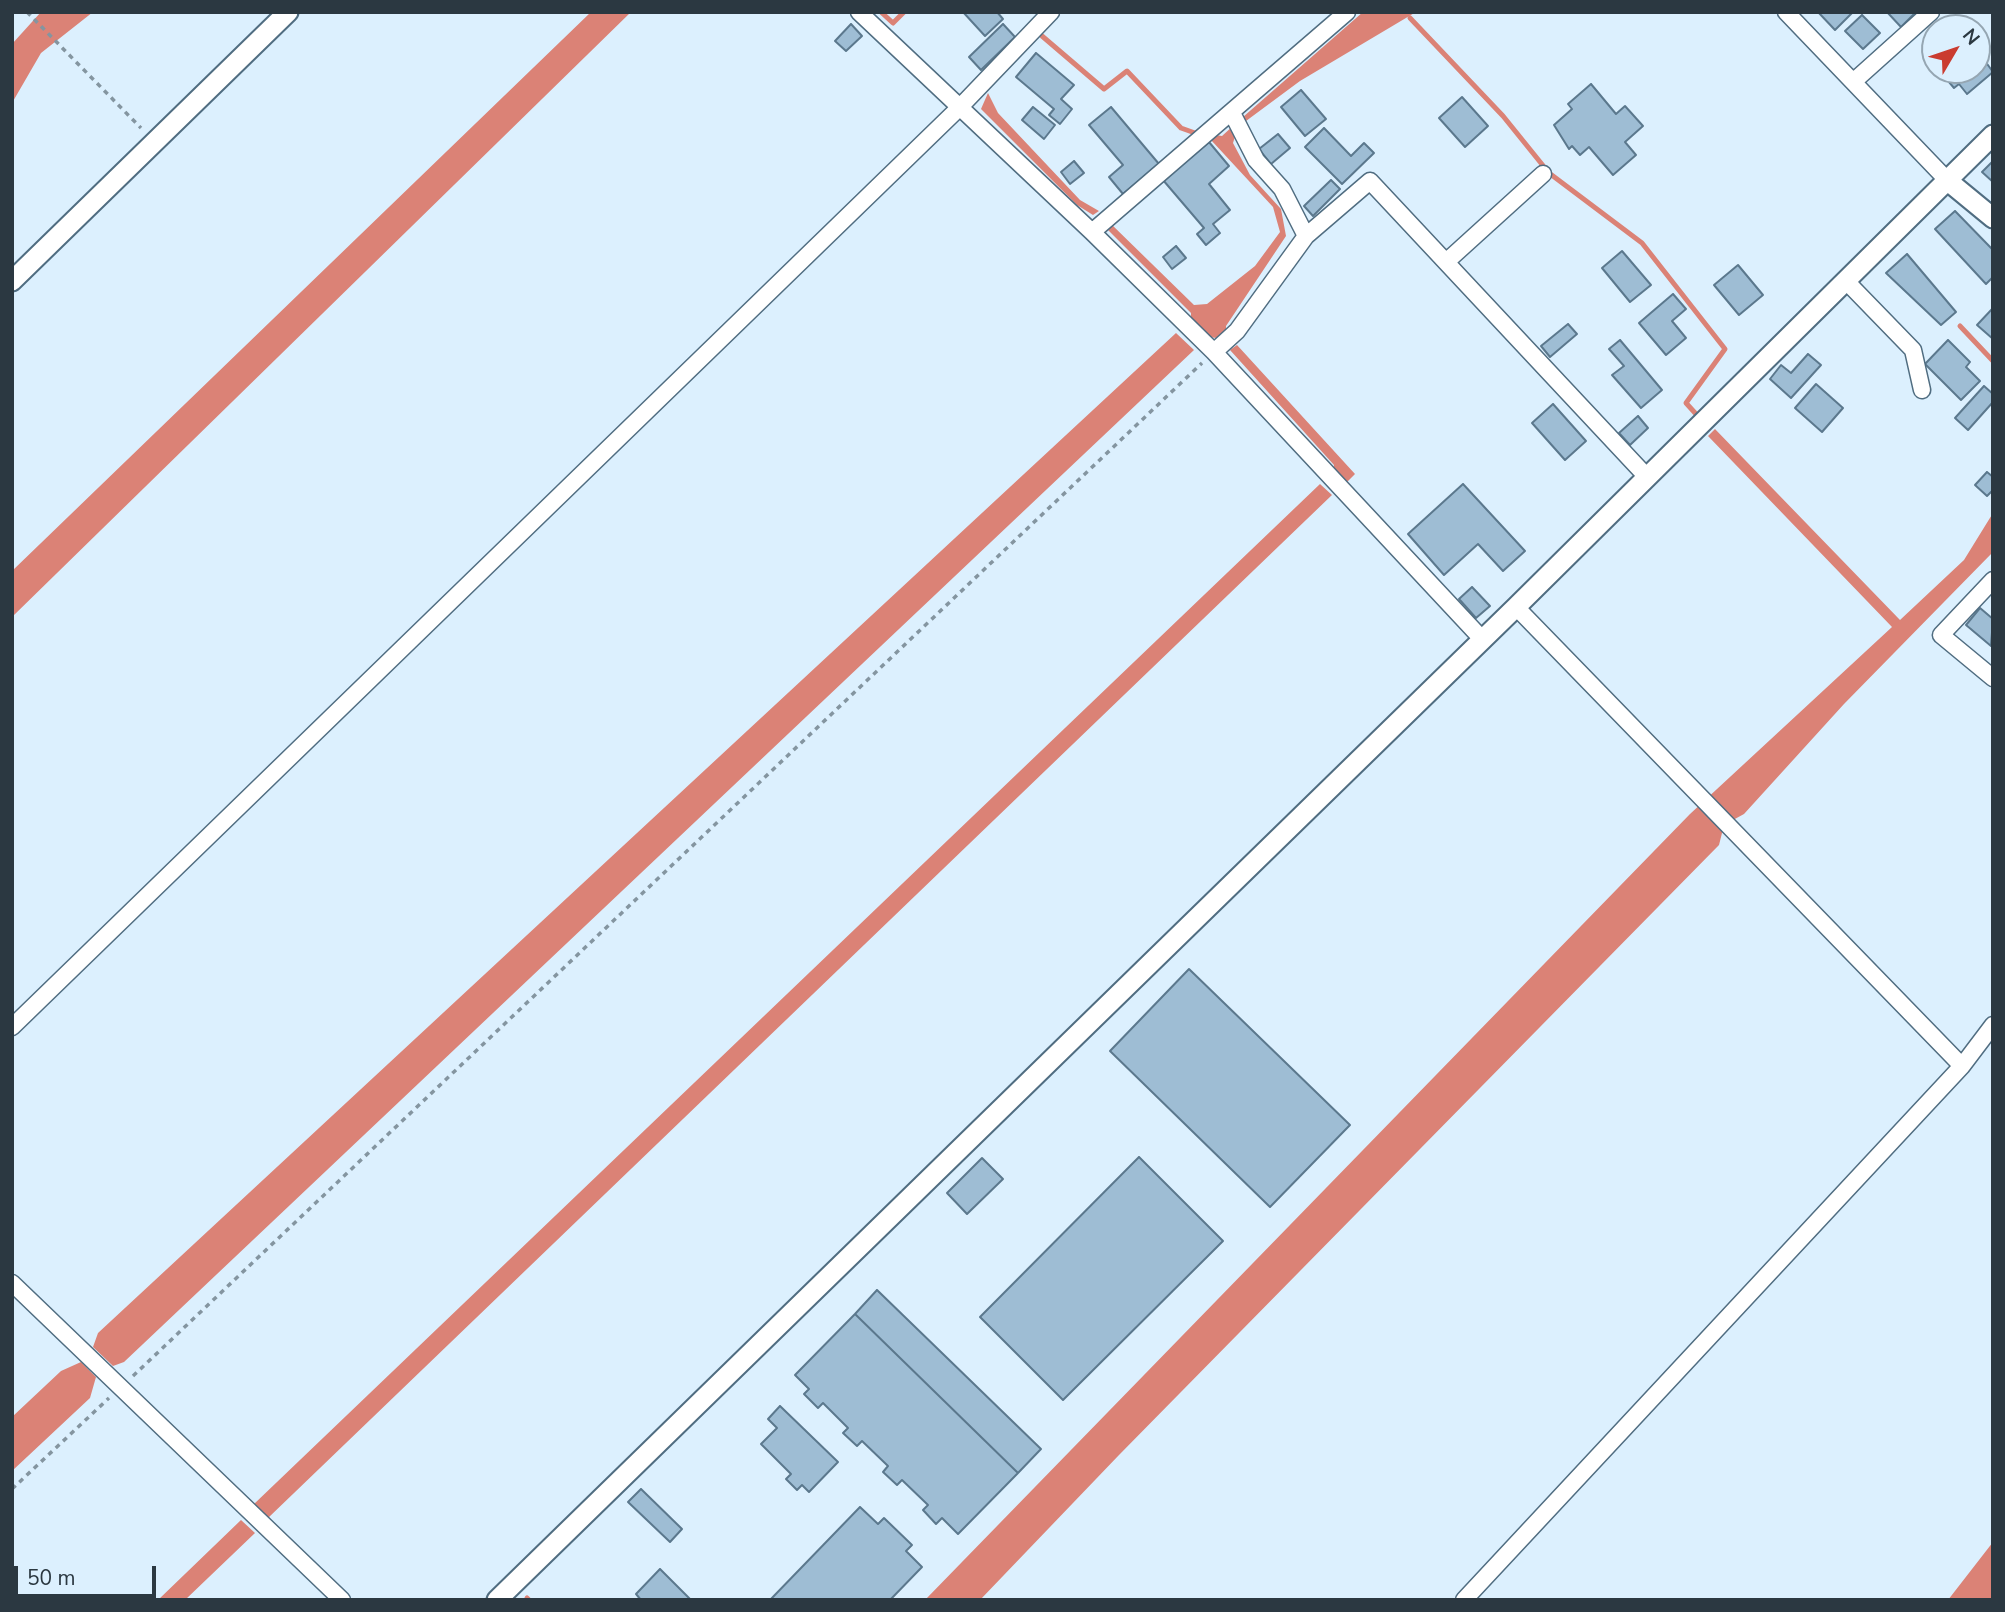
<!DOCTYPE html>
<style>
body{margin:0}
#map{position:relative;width:2005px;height:1612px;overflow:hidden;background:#dcf0fe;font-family:"Nunito Sans",sans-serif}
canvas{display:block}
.frame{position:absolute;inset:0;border:14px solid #2b3841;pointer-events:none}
.north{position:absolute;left:1921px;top:14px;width:70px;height:70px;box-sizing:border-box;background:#dcf0fe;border:2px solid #95a6b2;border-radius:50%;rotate:51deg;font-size:19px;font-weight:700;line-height:28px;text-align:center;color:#2b3841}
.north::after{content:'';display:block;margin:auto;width:24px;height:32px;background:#ca3c30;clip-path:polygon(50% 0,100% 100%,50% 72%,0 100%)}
.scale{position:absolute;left:14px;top:1566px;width:142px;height:32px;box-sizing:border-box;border:4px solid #2b3841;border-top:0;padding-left:9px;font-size:21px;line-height:24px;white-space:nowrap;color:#2b3841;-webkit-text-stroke:5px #dcf0fe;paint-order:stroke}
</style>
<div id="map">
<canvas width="2005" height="1612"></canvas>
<div class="frame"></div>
<div class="north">N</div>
<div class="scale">50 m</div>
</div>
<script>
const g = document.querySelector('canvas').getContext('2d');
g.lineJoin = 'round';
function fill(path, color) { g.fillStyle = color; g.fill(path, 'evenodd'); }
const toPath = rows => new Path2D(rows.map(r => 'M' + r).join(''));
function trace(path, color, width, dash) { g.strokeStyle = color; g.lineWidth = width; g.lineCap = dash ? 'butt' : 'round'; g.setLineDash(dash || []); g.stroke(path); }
fill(toPath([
 [41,12,93,12,41,53,12,103,12,44],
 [591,12,631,12,12,617,12,571],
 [1363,12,1416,12,1300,81,1246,121,1243,117],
 [988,93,998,113,1080,200,1099,211,1093,215,1077,205,981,109],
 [1234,125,1237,130,1233,143,1250,175,1281,209,1286,236,1226,326,1226,333,1217,338,1207,337,1191,320,1191,313,1104,226,1109,222,1194,305,1207,304,1255,266,1280,232,1273,207,1211,140,1216,135,1222,136],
 [1176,333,1194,350,124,1362,113,1366,93,1347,98,1333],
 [1237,345,1355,474,1345,484,1333,472,1334,465,1230,350],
 [1715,429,1900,620,1964,560,1993,513,1993,552,1844,704,1744,814,1733,820,1722,833,1719,845,1119,1455,980,1600,925,1600,1690,814,1892,627,1708,436],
 [1320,484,1332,495,268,1518,254,1504],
 [81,1362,96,1377,90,1398,12,1471,12,1417,61,1371],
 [241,1520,255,1533,185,1600,158,1600],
 [1993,1542,1993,1600,1948,1600]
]), '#db8276');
trace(toPath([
 [881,12,893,23,904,12],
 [1410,18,1503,116,1549,173,1642,243,1725,349,1686,403,1696,414],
 [1042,36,1104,89,1127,71,1181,128,1195,133],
 [1960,326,1993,361],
 [527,1598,529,1600]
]), '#db8276', 5);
const building = toPath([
 [963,12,997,12,1003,19,985,36,963,12],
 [1818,12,1853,12,1835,30,1818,12],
 [1887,12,1916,12,1901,27,1887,12],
 [1862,15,1880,33,1863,49,1845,31,1862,15],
 [851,24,862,36,846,51,835,41,851,24],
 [1003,24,1015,37,981,70,969,57,1003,24],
 [1977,50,1993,72,1967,94,1959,84,1954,88,1944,76,1949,73,1947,70,1977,70,1977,50],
 [1036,53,1074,85,1061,99,1072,109,1060,124,1049,115,1054,109,1016,77,1036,53],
 [1591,84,1616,114,1625,106,1643,126,1625,142,1636,155,1613,175,1589,147,1580,155,1572,146,1569,149,1554,125,1572,109,1568,104,1591,84],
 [1301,90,1326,119,1305,136,1281,107,1301,90],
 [1462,97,1488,126,1465,147,1439,118,1462,97],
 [1033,107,1055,125,1044,139,1022,120,1033,107],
 [1111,107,1159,164,1123,194,1109,177,1123,165,1089,125,1111,107],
 [1324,128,1351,156,1364,143,1374,153,1342,184,1305,147,1324,128],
 [1278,134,1290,148,1271,164,1259,149,1278,134],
 [1209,142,1229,166,1209,184,1230,210,1213,224,1220,233,1206,245,1197,234,1204,228,1163,180,1209,142],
 [1074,161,1084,173,1070,184,1061,172,1074,161],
 [1993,161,1993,182,1982,172,1993,161],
 [1331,180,1340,189,1313,216,1304,206,1331,180],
 [1955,211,1993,250,1993,277,1986,284,1935,229,1955,211],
 [1176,246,1186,258,1172,269,1163,257,1176,246],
 [1622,251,1651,285,1630,302,1602,268,1622,251],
 [1907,254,1956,312,1941,325,1886,273,1907,254],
 [1738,265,1763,295,1739,315,1714,285,1738,265],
 [1673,294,1686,309,1672,321,1686,338,1666,355,1639,323,1673,294],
 [1993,308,1993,339,1977,325,1993,308],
 [1568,324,1577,334,1550,357,1541,346,1568,324],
 [1620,340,1662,390,1641,408,1612,375,1624,366,1609,349,1620,340],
 [1948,340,1970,362,1966,367,1980,381,1961,400,1925,364,1948,340],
 [1808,354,1821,365,1791,398,1770,379,1781,365,1791,373,1808,354],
 [1816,384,1843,408,1822,432,1795,408,1816,384],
 [1984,386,1993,394,1993,402,1968,430,1955,418,1984,386],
 [1553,404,1586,441,1565,460,1532,423,1553,404],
 [1638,416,1648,428,1630,445,1619,433,1638,416],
 [1987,472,1993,477,1993,490,1987,496,1975,485,1987,472],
 [1463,484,1525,551,1503,571,1478,544,1444,575,1408,534,1463,484],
 [1472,587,1490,606,1476,618,1459,599,1472,587],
 [1980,608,1993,619,1991,646,1966,625,1980,608],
 [1189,969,1350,1125,1270,1207,1110,1051,1189,969],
 [1139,1157,1223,1241,1063,1400,980,1317,1139,1157],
 [982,1158,1003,1179,967,1214,947,1193,982,1158],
 [877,1290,1041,1449,1018,1473,855,1314,877,1290],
 [855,1314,1018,1473,958,1534,942,1518,936,1524,923,1510,928,1505,902,1480,897,1485,883,1472,888,1466,862,1441,857,1446,843,1433,848,1428,823,1403,818,1408,804,1394,809,1389,795,1375,855,1314],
 [780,1406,838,1462,809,1492,802,1485,797,1490,786,1479,791,1474,761,1444,777,1428,768,1419,780,1406],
 [641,1489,682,1529,670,1542,628,1502,641,1489],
 [860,1507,878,1524,884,1518,912,1545,906,1551,922,1567,890,1600,770,1600,860,1507],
 [660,1569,691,1600,641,1600,636,1594,660,1569]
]);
fill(building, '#9ebdd4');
trace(building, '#5b788d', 2);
const minor = toPath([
 [859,12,1092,232,1214,352,1482,639],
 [1786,12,1948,181],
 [1853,82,1931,12],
 [1232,113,1256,160,1282,189,1306,236],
 [1092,232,1347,12],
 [1446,262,1543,174],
 [1846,281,1913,350,1922,390],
 [1214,352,1237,331,1306,236,1370,181,1647,477],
 [1993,580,1941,635,1993,678],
 [1516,607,1962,1066],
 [12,1027,960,107,1051,12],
 [12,1283,342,1600],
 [1464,1600,1962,1066,1993,1025]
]);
const tertiary = toPath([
 [1948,181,1993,218],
 [12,281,288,12],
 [497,1600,1516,607,1993,135]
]);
trace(minor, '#506d81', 19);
trace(tertiary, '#506d81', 23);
trace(toPath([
 [27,12,141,128],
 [133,1376,1202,363],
 [12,1489,109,1398]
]), '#8495a0', 3.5, [5, 5]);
trace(minor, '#fff', 16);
trace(tertiary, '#fff', 19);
</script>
